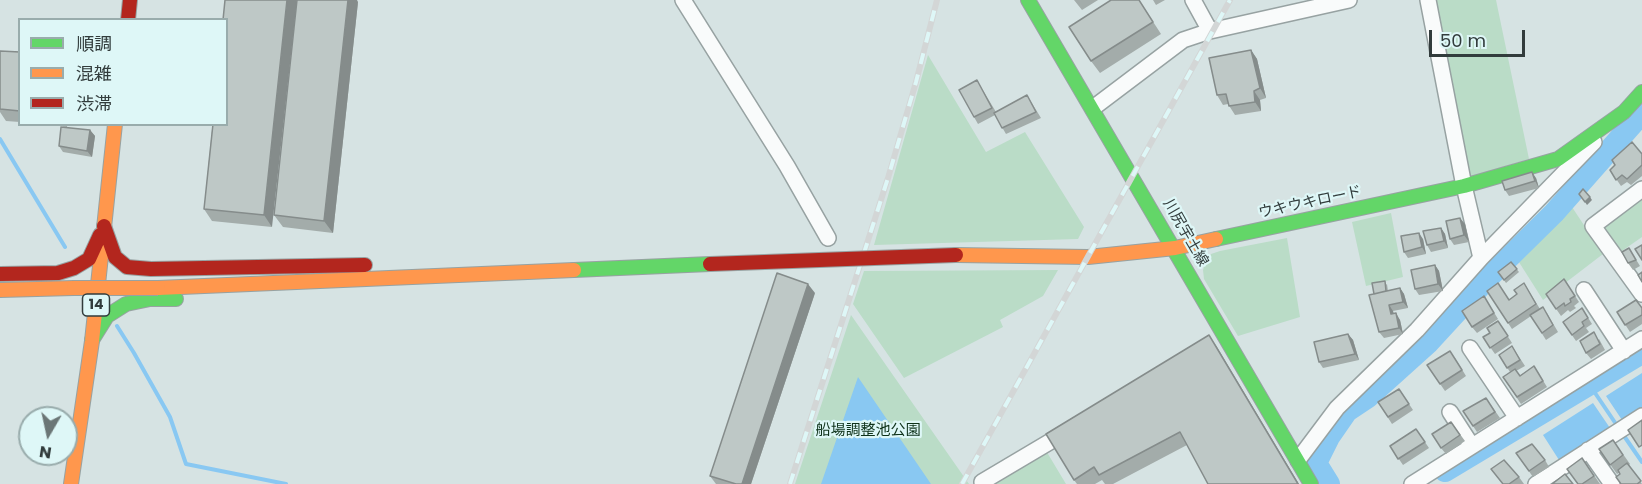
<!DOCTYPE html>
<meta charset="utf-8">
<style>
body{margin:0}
#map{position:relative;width:1642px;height:484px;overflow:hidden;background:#d6e3e3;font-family:Poppins,"Noto Sans JP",sans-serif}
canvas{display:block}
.legend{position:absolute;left:18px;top:18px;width:210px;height:108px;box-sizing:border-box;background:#def7f7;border:2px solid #99acac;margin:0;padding:8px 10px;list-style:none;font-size:18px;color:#323c3c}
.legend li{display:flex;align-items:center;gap:12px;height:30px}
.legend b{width:30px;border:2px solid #99acac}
.north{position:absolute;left:18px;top:406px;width:60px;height:60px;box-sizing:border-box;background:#def7f7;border:2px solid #99acac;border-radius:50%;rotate:189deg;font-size:16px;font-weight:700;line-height:24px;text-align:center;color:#323c3c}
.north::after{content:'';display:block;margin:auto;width:21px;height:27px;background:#6b7676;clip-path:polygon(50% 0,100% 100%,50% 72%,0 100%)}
.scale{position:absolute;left:1429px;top:30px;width:96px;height:27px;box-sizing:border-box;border:3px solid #323c3c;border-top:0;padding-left:8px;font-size:18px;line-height:21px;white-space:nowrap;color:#323c3c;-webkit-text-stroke:4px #def7f7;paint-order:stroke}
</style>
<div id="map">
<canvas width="1642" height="484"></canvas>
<ul class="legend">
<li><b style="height:8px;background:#63d668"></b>順調</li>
<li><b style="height:8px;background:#ff974d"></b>混雑</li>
<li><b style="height:8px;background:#b3261e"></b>渋滞</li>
</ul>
<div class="north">N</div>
<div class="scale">50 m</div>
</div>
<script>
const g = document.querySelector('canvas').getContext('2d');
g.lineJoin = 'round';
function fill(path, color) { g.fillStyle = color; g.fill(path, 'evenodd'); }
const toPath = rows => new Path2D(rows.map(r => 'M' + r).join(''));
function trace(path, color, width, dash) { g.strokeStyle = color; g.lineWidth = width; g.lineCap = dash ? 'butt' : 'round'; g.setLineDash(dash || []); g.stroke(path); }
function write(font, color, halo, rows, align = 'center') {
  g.font = font + ' Poppins,"Noto Sans JP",sans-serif'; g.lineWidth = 4.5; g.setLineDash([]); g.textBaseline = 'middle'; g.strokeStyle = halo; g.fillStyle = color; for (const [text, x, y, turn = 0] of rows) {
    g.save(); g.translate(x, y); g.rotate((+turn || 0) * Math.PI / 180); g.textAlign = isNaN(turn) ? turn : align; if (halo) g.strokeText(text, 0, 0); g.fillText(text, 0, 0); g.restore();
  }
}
fill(toPath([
 [1433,0,1496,0,1529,159,1467,178],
 [928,55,986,152,1025,132,1084,227,1078,239,874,245],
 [1642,196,1642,237,1619,253,1599,226],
 [1572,207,1603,254,1543,300,1517,259],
 [1391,213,1403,277,1366,286,1352,222],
 [1287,238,1300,317,1238,336,1204,279,1203,270,1206,261,1211,254,1220,251],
 [1058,270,1043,296,1000,320,1003,327,904,378,853,304,864,271],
 [851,315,888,368,969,484,795,484],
 [1045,449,1066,484,987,484]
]), '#badcc7');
fill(toPath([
 [1642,373,1642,407,1622,420,1606,396],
 [858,377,931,484,821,484],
 [1593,403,1610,428,1559,460,1543,435]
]), '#89c8f2');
trace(toPath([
 [0,139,65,247],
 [117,326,134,353,170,417,186,464,286,484],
 [1589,384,1618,427],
 [1622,433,1642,462]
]), '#89c8f2', 4);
trace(toPath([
 [1445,471,1642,353],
 [1329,484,1316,463,1329,437,1347,411,1368,397,1428,343,1485,281,1554,213,1642,113]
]), '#89c8f2', 22);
const street = toPath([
 [683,0,787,166,828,238],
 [1193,0,1210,31],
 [1428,0,1464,186,1481,258],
 [1093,108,1183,40,1210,31,1349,0],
 [1642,189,1593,226,1642,294],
 [1584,290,1624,351],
 [1470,348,1517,418],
 [1450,412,1472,446],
 [1588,450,1612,484],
 [1298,460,1337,408,1417,330,1481,258,1594,142],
 [982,482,1068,431],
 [1412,484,1642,339],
 [1536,484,1642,416]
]);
const fast = toPath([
 [1028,0,1311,484],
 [1216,239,1464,186,1558,159,1624,112,1642,92],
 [574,270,710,264],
 [92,340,107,316,126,304,150,299,176,299]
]);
const slow = toPath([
 [956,255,1088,257,1175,248,1216,239],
 [158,288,574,270],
 [0,290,74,288],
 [71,484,92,341,115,124]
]);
const jam = toPath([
 [128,20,130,0],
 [104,226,115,257,127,267,151,269,365,265],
 [0,274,58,273,74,268,89,259,100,235]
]);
trace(street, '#97a2a2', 18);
trace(fast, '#97a2a2', 16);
trace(slow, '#97a2a2', 16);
trace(jam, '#97a2a2', 16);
trace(street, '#f9fbfb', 15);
trace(fast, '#63d668', 14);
trace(slow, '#ff974d', 14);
trace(jam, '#b3261e', 14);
const rail = toPath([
 [790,484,888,178,916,82,937,0],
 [962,484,1230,0]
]);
trace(rail, '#d3d6d6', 6);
trace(rail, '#def7f7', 4, [11]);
const slowBridge = toPath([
 [74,288,158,288]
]);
const jamBridge = toPath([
 [710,264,956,255]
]);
trace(slowBridge, '#97a2a2', 16, []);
trace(jamBridge, '#97a2a2', 16, []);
trace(slowBridge, '#ff974d', 14);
trace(jamBridge, '#b3261e', 14);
fill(toPath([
 [225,0,272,227,212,221,204,209],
 [1074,0,1098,0,1082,10],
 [1139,0,1161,34,1100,73,1091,61],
 [1153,0,1165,0,1156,5],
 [358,2,333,233,283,227,274,215],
 [1251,50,1257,59,1266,98,1260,100,1261,111,1235,115,1228,104,1223,105,1217,95],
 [0,51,20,52,20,122,6,121,0,112],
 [981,87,996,112,1027,95,1041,118,1006,134,995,115,978,124,974,117],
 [45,124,67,124,67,127],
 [90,130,95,136,92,157,63,152,59,146],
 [1642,154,1642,176,1631,185,1627,182,1621,186,1610,170],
 [1536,178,1539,188,1509,196,1505,190],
 [1465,224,1469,242,1454,245,1450,239],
 [1441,228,1445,234,1448,248,1431,252,1427,245],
 [1423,239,1426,254,1408,258,1404,252],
 [1629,248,1640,266,1633,270,1628,263],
 [1511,262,1519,272,1506,283,1498,272],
 [1435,265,1439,271,1443,291,1419,295,1415,289],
 [1564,279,1579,302,1574,306,1576,308,1570,312,1568,310,1561,316,1546,294],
 [1524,283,1540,309,1547,313,1558,332,1546,340,1531,316,1512,329,1487,291,1509,300,1517,294],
 [1387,284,1388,291,1400,288,1404,294,1408,308,1393,311,1394,314,1400,320,1403,334,1384,338,1379,332,1374,294],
 [815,293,751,484,716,484,710,476],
 [1484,296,1498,319,1477,333,1472,327],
 [1582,308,1592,324,1586,328,1589,332,1576,341,1563,322],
 [1642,308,1642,324,1630,332,1617,312],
 [1498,321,1512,343,1495,354,1483,337,1490,333],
 [1348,334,1353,340,1359,360,1323,368,1319,362],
 [1599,339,1605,350,1591,359,1586,353],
 [1512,346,1525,366,1516,371,1519,376,1534,366,1547,387,1521,404,1503,377,1510,372,1499,355],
 [1217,347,1187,445,1113,484,1105,484,1102,480,1095,484,1077,484,1074,480],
 [1455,358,1466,376,1445,391,1427,365],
 [1399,389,1413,410,1392,424,1378,402],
 [1486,398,1500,418,1477,432,1463,411],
 [1451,422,1465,441,1446,454,1441,448],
 [1416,429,1429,448,1403,465,1390,446],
 [1613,440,1630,464,1629,465,1642,484,1621,484,1620,474,1619,473,1617,474,1599,449],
 [1516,453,1545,460,1549,467,1533,477],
 [1582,458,1600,484,1578,484],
 [1519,477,1524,484,1502,484]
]), '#a3acaa');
fill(toPath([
 [287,0,297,0,272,227,264,215],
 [348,0,357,0,358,2,333,233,324,221],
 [1251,50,1257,59,1266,98,1260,88],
 [1254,91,1260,100,1261,111,1255,102],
 [90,130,95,136,92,157,87,151],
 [1532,172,1536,178,1539,188,1535,181],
 [1590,197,1592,200,1587,205,1585,202],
 [1460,218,1465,224,1469,242,1464,235],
 [1441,228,1445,234,1448,248,1444,241],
 [1419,233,1423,239,1426,254,1422,247],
 [1435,265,1439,271,1443,291,1438,284],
 [808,284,815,293,751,484,742,484],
 [1400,288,1404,294,1408,308,1403,302],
 [1389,305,1393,311,1395,321,1391,314],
 [1396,313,1400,320,1403,334,1399,328],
 [1348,334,1353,340,1359,360,1355,354],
 [1209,335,1217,347,1299,484,1298,484]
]), '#858c8b');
const building = toPath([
 [225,0,287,0,264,215,204,209,213,124,226,124,226,20,223,20,225,0],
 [297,0,348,0,324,221,274,215,297,0],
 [1111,0,1139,0,1153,22,1091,61,1069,27,1111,0],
 [1251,50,1260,88,1254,91,1255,102,1229,106,1226,94,1217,95,1209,58,1251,50],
 [0,51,20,52,20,111,0,109,0,51],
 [977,80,992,108,974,117,959,90,977,80],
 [1027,95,1036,112,1002,128,994,113,1027,95],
 [61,127,90,130,87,151,59,146,61,127],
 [1632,142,1642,154,1642,165,1627,179,1622,175,1616,180,1610,170,1615,165,1612,160,1632,142],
 [1532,172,1535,181,1505,190,1502,181,1532,172],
 [1583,189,1590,197,1585,202,1579,194,1583,189],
 [1460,218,1464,235,1450,239,1446,221,1460,218],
 [1441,228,1444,241,1427,245,1423,231,1441,228],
 [1419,233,1422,247,1404,252,1401,236,1419,233],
 [1642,245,1642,260,1635,249,1642,245],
 [1629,248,1636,260,1628,263,1622,252,1629,248],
 [1511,262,1517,269,1504,280,1498,272,1511,262],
 [1435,265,1438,284,1415,289,1411,270,1435,265],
 [1642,272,1642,282,1638,275,1642,272],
 [777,273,808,284,742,484,736,484,710,476,777,273],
 [1564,279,1575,296,1570,299,1571,302,1565,306,1564,303,1556,309,1546,294,1564,279],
 [1385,281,1386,291,1374,294,1372,283,1385,281],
 [1498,283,1509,300,1517,294,1514,290,1524,283,1536,304,1508,323,1487,291,1498,283],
 [1400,288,1403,302,1389,305,1391,314,1396,313,1399,328,1379,332,1369,295,1400,288],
 [1484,296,1494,313,1472,327,1462,311,1484,296],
 [1636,300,1642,308,1642,315,1625,325,1617,312,1636,300],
 [1543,307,1553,325,1542,333,1530,315,1543,307],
 [1582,308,1588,318,1582,322,1584,326,1572,335,1563,322,1582,308],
 [1498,321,1508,336,1490,348,1483,337,1490,333,1487,328,1498,321],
 [1594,332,1600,344,1586,353,1580,341,1594,332],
 [1348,334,1355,354,1319,362,1314,342,1348,334],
 [1209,335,1298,484,1208,484,1180,432,1099,475,1094,467,1074,480,1046,434,1209,335],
 [1512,346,1520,360,1507,368,1499,355,1512,346],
 [1450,351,1462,370,1440,384,1427,365,1450,351],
 [1534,366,1543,381,1517,397,1503,377,1515,369,1520,376,1534,366],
 [1399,389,1409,404,1388,417,1378,402,1399,389],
 [1486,398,1495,412,1473,426,1463,411,1486,398],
 [1642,420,1642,445,1639,447,1628,430,1642,420],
 [1451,422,1460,435,1441,448,1432,434,1451,422],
 [1416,429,1425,442,1398,459,1390,446,1416,429],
 [1613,440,1623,455,1610,465,1599,449,1613,440],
 [1532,444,1545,460,1529,471,1516,453,1532,444],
 [1582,458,1594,476,1582,484,1578,484,1567,469,1582,458],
 [1504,460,1519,477,1509,484,1503,484,1491,469,1504,460],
 [1627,463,1641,481,1637,484,1621,484,1616,477,1620,474,1618,470,1627,463],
 [1565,474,1573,484,1552,484,1565,474]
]);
fill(building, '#bec8c6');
trace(building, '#858c8b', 1.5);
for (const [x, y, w] of [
 [96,305,27]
]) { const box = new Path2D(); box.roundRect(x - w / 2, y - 11, w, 22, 4.5); g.fillStyle = '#def7f7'; g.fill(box); trace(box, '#323c3c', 1.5); }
write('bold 14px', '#323c3c', null, [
 ["14",96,305]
]);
write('15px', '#323c3c', '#def7f7', [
 ["ウキウキロード",1310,203,-12],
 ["川尻宇土線",1185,233,60]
]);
write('15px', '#0e321a', '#def7f7', [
 ["船場調整池公園",868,431]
]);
</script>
